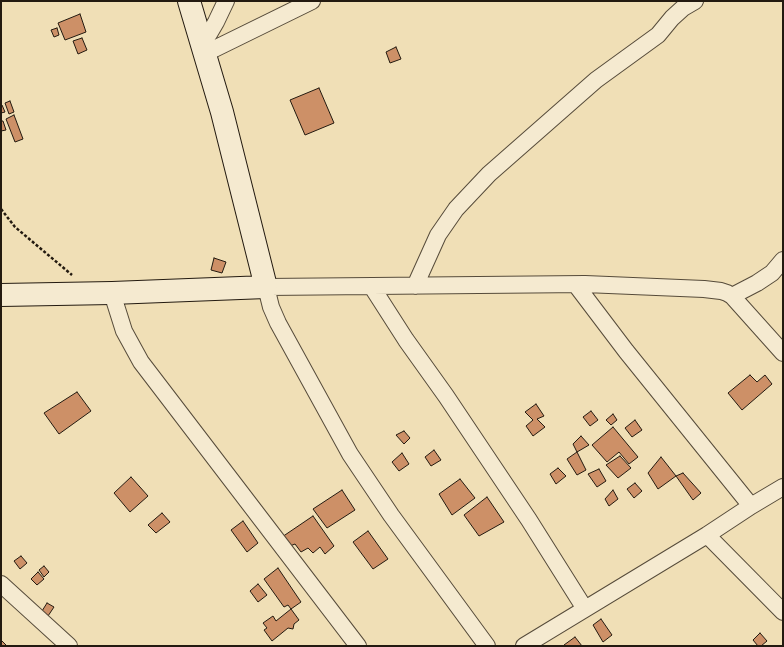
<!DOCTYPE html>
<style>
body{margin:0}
#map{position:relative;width:784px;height:647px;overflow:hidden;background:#f0dfb6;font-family:Cardo,serif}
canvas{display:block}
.frame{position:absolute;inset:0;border:2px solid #231a10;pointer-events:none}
</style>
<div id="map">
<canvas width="784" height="647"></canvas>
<div class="frame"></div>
</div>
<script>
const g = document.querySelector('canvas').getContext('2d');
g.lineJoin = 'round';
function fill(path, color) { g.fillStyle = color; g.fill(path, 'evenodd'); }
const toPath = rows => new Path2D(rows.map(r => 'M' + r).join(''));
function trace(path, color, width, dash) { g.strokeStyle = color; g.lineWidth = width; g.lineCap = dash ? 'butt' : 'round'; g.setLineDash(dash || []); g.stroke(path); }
const building = toPath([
 [80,14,86,32,65,40,58,23,80,14],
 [57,28,59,35,54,37,51,30,57,28],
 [82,38,87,50,78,54,73,41,82,38],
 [396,47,401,59,390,63,386,52,396,47],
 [319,88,334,123,305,135,290,100,319,88],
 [10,101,14,112,9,114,5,103,10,101],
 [1,105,2,105,5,112,1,113,1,105],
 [14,115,23,139,15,142,6,119,14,115],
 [1,121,3,121,6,130,1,131,1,121],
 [214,258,226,262,222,273,211,270,214,258],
 [750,375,757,382,765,375,772,384,742,410,728,393,750,375],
 [77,392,91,411,59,434,44,413,77,392],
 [536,404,544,416,537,419,545,427,533,436,526,426,533,420,525,412,536,404],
 [591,411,598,420,590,426,583,417,591,411],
 [613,414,617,420,611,425,606,420,613,414],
 [635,420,642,430,632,437,625,428,635,420],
 [613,427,638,457,629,464,619,452,607,462,592,445,613,427],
 [404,431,410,438,404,444,396,435,404,431],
 [581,436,589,445,577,452,573,444,581,436],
 [434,450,441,460,431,466,425,457,434,450],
 [577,452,586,470,577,475,567,459,577,452],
 [402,453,409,464,399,471,392,462,402,453],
 [620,456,631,468,618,478,606,465,620,456],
 [661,457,676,476,658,489,648,473,661,457],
 [558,468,566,476,556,484,550,474,558,468],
 [599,469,606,481,597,487,588,474,599,469],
 [683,473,701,493,693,500,676,476,683,473],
 [131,477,148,496,130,512,114,493,131,477],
 [460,479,475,498,452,515,439,494,460,479],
 [635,483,642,491,634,498,627,489,635,483],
 [342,490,355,510,327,528,313,509,342,490],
 [613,490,618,499,609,506,605,499,613,490],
 [487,497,504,522,479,536,464,515,487,497],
 [162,513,170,522,156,533,148,525,162,513],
 [313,516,334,546,325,554,320,547,313,553,308,548,301,552,295,544,290,546,282,537,313,516],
 [243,521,258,543,247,552,231,530,243,521],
 [368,531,388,559,373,569,353,542,368,531],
 [21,556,27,563,20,569,14,561,21,556],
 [44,566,49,572,44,577,39,570,44,566],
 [278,568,301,602,291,609,288,605,284,607,264,579,278,568],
 [38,572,44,579,37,585,31,579,38,572],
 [258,584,267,595,258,602,250,591,258,584],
 [47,603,54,607,48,616,42,611,47,603],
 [291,609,299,620,294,624,293,629,288,628,272,641,264,630,267,628,263,623,273,616,276,621,291,609],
 [601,619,612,635,603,642,593,625,601,619],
 [760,633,767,641,761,646,758,646,753,640,760,633],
 [575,637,582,646,565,646,564,645,575,637],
 [1,640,6,645,5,646,1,646,1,640]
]);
fill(building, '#cd9067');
trace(building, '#231a10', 1);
const street = toPath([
 [201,42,209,34,216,22,226,1],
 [204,54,312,1],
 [415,286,438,235,456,209,489,174,596,80,658,35,672,18,683,8,695,1],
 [372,287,406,340,446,396,529,520,585,609],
 [112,293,124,331,141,362,358,646],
 [732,296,757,283,772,273,783,260],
 [751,506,783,487],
 [707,535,783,612],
 [1,584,69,646],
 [487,646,391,515,350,454,278,323,271,307,266,287,585,284,704,289,721,291,727,293,732,296,783,353],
 [524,646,707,535,751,506,626,351,576,285]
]);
const secondary = toPath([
 [1,295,112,293,266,287,222,112,189,1]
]);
trace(street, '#564b3a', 18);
trace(secondary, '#231a10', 24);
trace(toPath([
 [1,209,15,227,72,275]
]), '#231a10', 2.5, [3, 2]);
trace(street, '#f5ead0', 16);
trace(secondary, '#f5ead0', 22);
</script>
